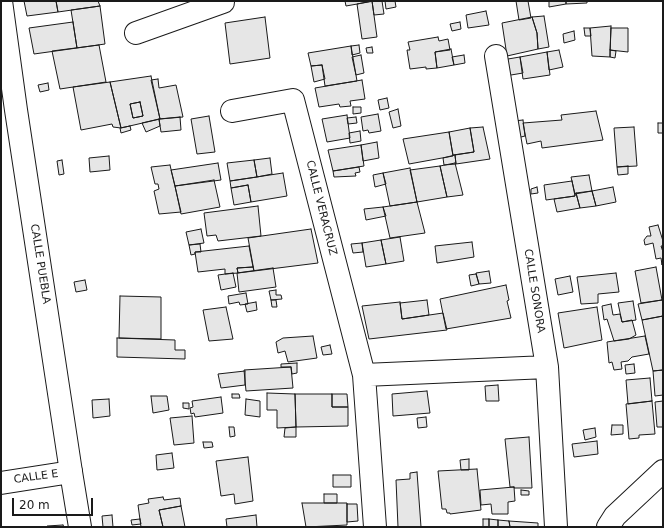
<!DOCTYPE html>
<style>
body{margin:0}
#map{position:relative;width:664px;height:528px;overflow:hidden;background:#fff;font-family:"DejaVu Sans",sans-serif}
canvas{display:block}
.frame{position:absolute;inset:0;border:2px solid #1a1a1a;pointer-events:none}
.scale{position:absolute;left:12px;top:498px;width:81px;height:18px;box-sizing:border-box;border:2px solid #1a1a1a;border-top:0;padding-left:5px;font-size:12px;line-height:14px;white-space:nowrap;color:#1a1a1a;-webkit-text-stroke:3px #fff;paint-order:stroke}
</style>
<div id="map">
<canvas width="664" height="528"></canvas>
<div class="frame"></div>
<div class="scale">20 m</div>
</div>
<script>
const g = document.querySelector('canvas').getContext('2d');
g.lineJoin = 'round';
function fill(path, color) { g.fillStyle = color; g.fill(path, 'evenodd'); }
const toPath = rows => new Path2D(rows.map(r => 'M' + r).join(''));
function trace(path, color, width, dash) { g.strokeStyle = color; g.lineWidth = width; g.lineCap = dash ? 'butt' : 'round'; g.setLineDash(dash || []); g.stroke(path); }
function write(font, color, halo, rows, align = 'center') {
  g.font = font + ' "DejaVu Sans",sans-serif'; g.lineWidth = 3; g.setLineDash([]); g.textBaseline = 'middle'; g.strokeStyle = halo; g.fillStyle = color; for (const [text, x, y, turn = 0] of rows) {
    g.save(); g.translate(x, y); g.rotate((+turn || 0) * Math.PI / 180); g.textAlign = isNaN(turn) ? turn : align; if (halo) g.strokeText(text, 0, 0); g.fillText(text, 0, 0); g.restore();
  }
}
const building = toPath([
 [24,1,56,1,58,12,27,16,24,1],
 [56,1,98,1,100,6,58,12,56,1],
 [345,1,374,1,346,6,345,1],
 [372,1,377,37,362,39,357,4,372,1],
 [372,1,382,1,384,14,374,15,372,1],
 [385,1,395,1,396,7,386,9,385,1],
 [516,1,528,1,531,18,519,20,516,1],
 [549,1,566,1,566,4,549,7,549,1],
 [566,1,587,1,587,3,566,4,566,1],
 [100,6,105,44,77,48,71,10,100,6],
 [486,11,489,25,468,28,466,15,486,11],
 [544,16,549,47,538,49,537,33,532,17,544,16],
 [265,17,270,58,230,64,225,23,265,17],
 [532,17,537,33,538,49,507,56,502,23,532,17],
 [73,22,77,48,34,54,29,28,73,22],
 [460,22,461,29,452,31,450,24,460,22],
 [611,26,610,57,592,56,590,28,611,26],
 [584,28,590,28,591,36,585,36,584,28],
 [611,28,628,28,628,52,610,50,611,28],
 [574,31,575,40,564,43,563,34,574,31],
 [438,37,439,41,448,39,450,50,435,52,437,68,426,69,426,67,410,69,407,50,410,50,408,42,438,37],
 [99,45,106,82,60,89,52,51,99,45],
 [359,45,360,53,352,55,351,46,359,45],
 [351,46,357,81,325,86,322,65,311,66,308,53,351,46],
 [372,47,373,53,367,53,366,48,372,47],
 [451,49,454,65,437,68,435,52,451,49],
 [559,50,563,67,549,70,547,52,559,50],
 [610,50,616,51,615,58,610,57,610,50],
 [547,52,550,75,523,79,520,57,547,52],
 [361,55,364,73,356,75,352,57,361,55],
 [464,55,465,63,454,65,452,57,464,55],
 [520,57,523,73,505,76,502,60,520,57],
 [322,65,325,79,314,82,311,66,322,65],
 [151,76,160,119,121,128,110,82,151,76],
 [140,102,143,116,133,118,130,104,140,102],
 [158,79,159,88,176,85,183,117,160,119,151,80,158,79],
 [362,80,365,99,350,101,351,106,340,107,339,104,319,107,315,88,362,80],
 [110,82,121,128,113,127,112,124,81,130,73,87,110,82],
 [48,83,49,90,40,92,38,85,48,83],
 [387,98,389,108,380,110,378,100,387,98],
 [140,102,143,116,133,118,130,104,140,102],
 [353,107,361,107,361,113,353,114,353,107],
 [398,109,401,126,393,128,389,112,398,109],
 [596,111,603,140,542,148,541,141,527,144,523,123,562,120,561,115,596,111],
 [378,114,381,131,369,133,368,130,363,131,361,117,378,114],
 [347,115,350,138,327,142,322,119,347,115],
 [209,116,215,152,197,154,191,119,209,116],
 [180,117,181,130,161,132,159,119,180,117],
 [356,117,357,123,348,124,347,118,356,117],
 [159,119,160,126,146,132,142,123,159,119],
 [523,120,525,136,517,138,514,121,523,120],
 [658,123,663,123,663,133,658,133,658,123],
 [130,126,131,130,121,133,120,128,130,126],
 [483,127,490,159,456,164,455,155,474,152,470,128,483,127],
 [634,127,637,166,617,167,614,128,634,127],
 [470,128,474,152,453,155,449,132,470,128],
 [360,131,361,141,350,143,349,133,360,131],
 [449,132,453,156,409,164,403,139,449,132],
 [377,142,379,158,363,161,361,145,377,142],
 [361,145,364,166,333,171,328,150,361,145],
 [455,155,456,164,444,165,443,158,455,155],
 [109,156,110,170,90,172,89,158,109,156],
 [270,158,272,174,257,177,254,160,270,158],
 [62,160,64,174,59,175,57,161,62,160],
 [254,160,257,177,230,181,227,163,254,160],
 [218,163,221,180,175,186,171,170,218,163],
 [455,163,463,195,447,197,440,166,455,163],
 [170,165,181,212,159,214,154,191,159,189,158,184,155,184,151,167,170,165],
 [440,166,447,197,417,202,410,170,440,166],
 [628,166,628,174,618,175,617,167,628,166],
 [359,167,360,172,355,173,356,176,334,177,333,171,359,167],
 [410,168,417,202,390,206,383,173,410,168],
 [283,173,287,196,251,202,248,185,231,188,230,181,283,173],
 [383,173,386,184,375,187,373,175,383,173],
 [589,175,592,191,575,194,571,177,589,175],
 [214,180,220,207,181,214,175,186,214,180],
 [572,181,575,196,546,200,544,185,572,181],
 [248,185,251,202,234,205,231,188,248,185],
 [537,187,538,193,531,194,531,189,537,187],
 [613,187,616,202,596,206,592,191,613,187],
 [592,191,596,206,580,208,576,193,592,191],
 [576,193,580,208,557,212,554,199,575,196,575,194,576,193],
 [417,202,425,233,390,238,383,207,417,202],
 [258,206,261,236,218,241,216,235,207,236,204,213,258,206],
 [383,207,386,216,366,220,364,209,383,207],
 [658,225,663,241,663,246,661,246,663,252,662,265,661,258,656,259,653,243,645,245,644,240,647,236,651,236,649,227,658,225],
 [201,229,204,243,189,245,186,232,201,229],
 [311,229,318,263,254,271,248,238,311,229],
 [400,237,404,261,386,264,381,240,400,237],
 [381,240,386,264,366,267,362,243,381,240],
 [472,242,474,257,437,263,435,246,472,242],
 [362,243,363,252,353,253,351,244,362,243],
 [200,244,201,252,195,252,195,254,191,255,189,245,200,244],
 [249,246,253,267,237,268,238,273,225,274,225,269,198,272,195,252,249,246],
 [253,267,254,271,238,273,237,268,253,267],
 [656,267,662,300,641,303,635,271,656,267],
 [273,268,276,287,239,292,237,273,273,268],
 [489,271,491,283,479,284,476,273,489,271],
 [233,273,236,287,221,290,218,275,233,273],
 [616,273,619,292,598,294,598,303,581,304,577,277,616,273],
 [476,274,479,284,471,286,469,275,476,274],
 [570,276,573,292,558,295,555,279,570,276],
 [85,280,87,290,76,292,74,282,85,280],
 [506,285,509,300,507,301,511,318,446,329,440,299,506,285],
 [276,290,276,295,281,295,282,299,271,300,269,291,276,290],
 [246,293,248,304,240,305,239,302,229,304,228,296,246,293],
 [120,296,161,297,161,339,119,338,120,296],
 [271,300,276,300,277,307,272,307,271,300],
 [427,300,429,315,402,319,400,303,427,300],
 [662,300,663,300,663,316,642,320,638,304,662,300],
 [633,301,636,320,622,322,618,303,633,301],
 [256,302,257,310,247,312,245,304,256,302],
 [400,302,402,319,443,313,447,330,369,339,362,306,400,302],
 [611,304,613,315,620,314,622,322,632,320,636,335,629,339,614,341,607,319,604,320,602,306,611,304],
 [226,307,233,339,209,341,203,310,226,307],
 [597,307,602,340,564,348,558,313,597,307],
 [663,316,663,370,653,371,642,320,663,316],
 [313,336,317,358,288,362,285,351,278,353,276,342,283,338,313,336],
 [645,336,649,354,632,357,628,361,621,362,622,369,614,370,612,362,609,363,607,342,645,336],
 [117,338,175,340,175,350,185,350,185,359,117,357,117,338],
 [330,345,332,354,323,355,321,347,330,345],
 [297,363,297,373,292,374,291,367,281,367,281,364,297,363],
 [634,364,635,373,626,374,625,365,634,364],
 [291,367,293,388,246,391,244,370,291,367],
 [663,370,663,395,655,396,653,371,663,370],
 [245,371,245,385,221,388,218,374,245,371],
 [650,378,652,401,628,404,626,380,650,378],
 [498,385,499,401,486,401,485,386,498,385],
 [427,391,430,413,393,416,392,394,427,391],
 [267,393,295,394,296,427,277,428,277,410,267,410,267,393],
 [232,394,239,394,240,398,232,398,232,394],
 [295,394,332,394,332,407,348,407,348,426,296,427,295,394],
 [332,394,347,394,348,407,332,407,332,394],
 [151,396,167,396,169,410,153,413,151,396],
 [221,397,223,413,195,417,194,413,191,414,190,408,193,407,192,401,221,397],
 [109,399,110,416,93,418,92,400,109,399],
 [246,399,260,401,260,417,245,415,246,399],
 [652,401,655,434,639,435,639,438,629,439,626,404,652,401],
 [663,401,663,427,657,427,655,402,663,401],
 [183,403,189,403,189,409,183,408,183,403],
 [192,416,194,443,174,445,170,418,192,416],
 [426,417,427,427,418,428,417,418,426,417],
 [612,425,623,425,623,434,611,435,612,425],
 [229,427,234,427,235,436,230,437,229,427],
 [296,427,296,437,284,437,285,428,296,427],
 [595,428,596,437,585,440,583,430,595,428],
 [529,437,532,488,514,488,514,487,510,487,505,439,529,437],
 [597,441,598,454,574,457,572,444,597,441],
 [203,442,212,442,213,447,204,448,203,442],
 [172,453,174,468,157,470,156,455,172,453],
 [248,457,253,501,235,504,234,494,221,496,216,461,248,457],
 [469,459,469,470,461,470,460,460,469,459],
 [477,469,481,510,450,514,450,513,447,513,446,509,442,509,438,471,477,469],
 [417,472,421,527,398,527,396,480,410,479,410,473,417,472],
 [333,475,351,475,351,487,333,487,333,475],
 [514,487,515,501,508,502,508,514,492,514,491,504,481,505,480,490,514,487],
 [521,490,529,491,529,495,521,495,521,490],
 [324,494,337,494,337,503,324,503,324,494],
 [163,497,164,500,180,498,181,506,159,510,163,527,141,527,138,505,149,503,148,499,163,497],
 [302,503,347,503,347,525,306,527,302,503],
 [347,504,357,504,358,521,347,522,347,504],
 [181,506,185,527,163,527,159,510,181,506],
 [112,515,113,527,103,527,102,516,112,515],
 [256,515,257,527,227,527,226,519,256,515],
 [140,519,141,524,132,525,131,520,140,519],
 [483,519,489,519,489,527,483,527,483,519],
 [489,519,498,520,498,527,489,527,489,519],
 [498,520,509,521,510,527,498,527,498,520],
 [509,521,538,523,538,527,510,527,509,521],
 [63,525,64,527,48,527,47,526,63,525]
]);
fill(building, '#e6e6e6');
trace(building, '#1a1a1a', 1);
const minor = toPath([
 [1,1,16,110,71,472],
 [136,33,223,2,223,1],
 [496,56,547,367,556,527],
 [232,111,293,100,364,375,375,527],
 [364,375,547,367]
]);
const secondary = toPath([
 [1,483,71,472,80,527],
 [608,527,615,516,663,471]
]);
trace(minor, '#1a1a1a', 24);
trace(secondary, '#1a1a1a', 24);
trace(minor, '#fff', 22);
trace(secondary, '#fff', 22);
write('11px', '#1a1a1a', '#fff', [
 ["CALLE VERACRUZ",321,208,76],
 ["CALLE PUEBLA",40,264,81],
 ["CALLE SONORA",534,291,81],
 ["CALLE E",36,477,-8]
]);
</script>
